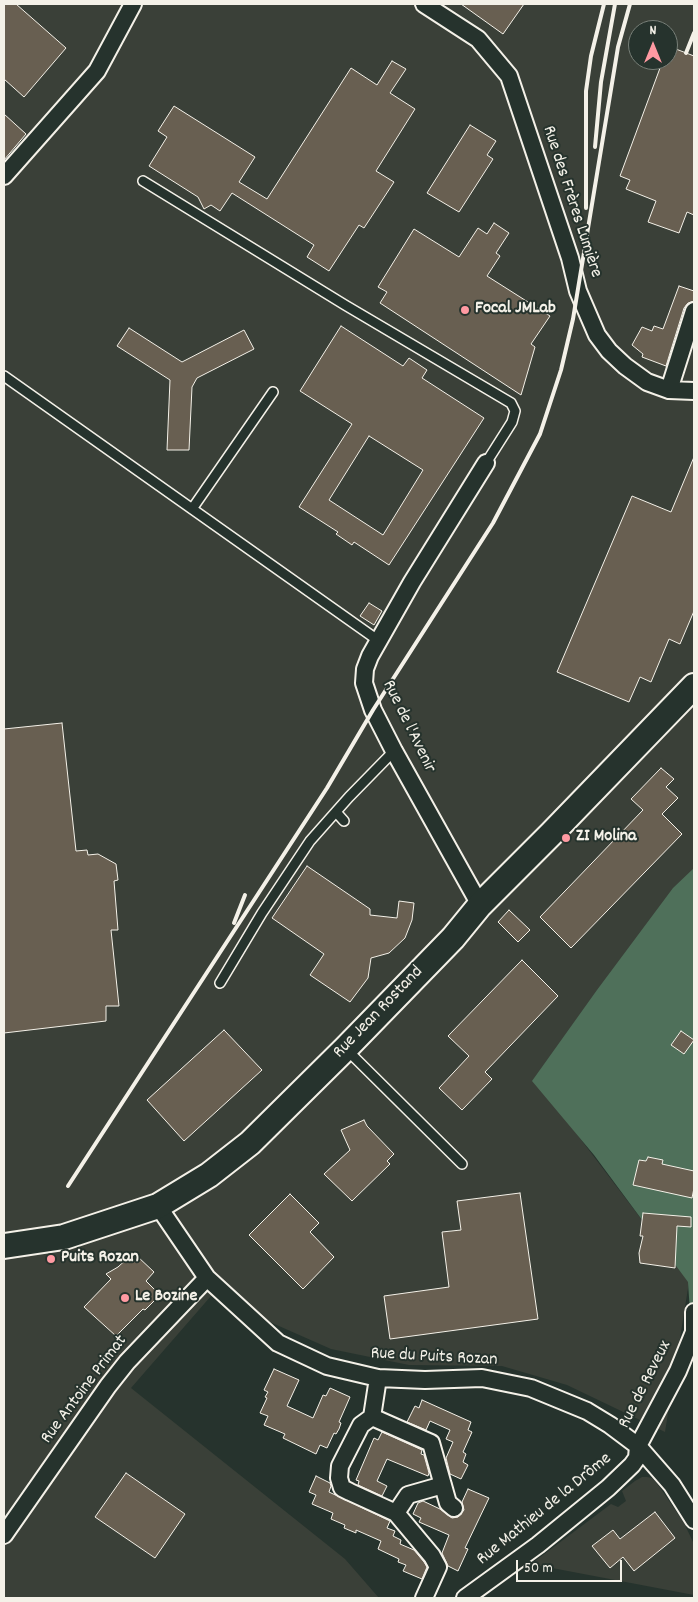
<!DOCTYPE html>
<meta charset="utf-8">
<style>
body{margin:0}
#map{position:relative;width:698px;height:1602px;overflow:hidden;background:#26332d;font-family:Dekko,sans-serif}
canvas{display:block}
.frame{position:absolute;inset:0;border:5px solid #f4f1e8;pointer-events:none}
.north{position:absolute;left:628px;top:20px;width:50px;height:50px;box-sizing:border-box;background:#26332d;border:1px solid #787f78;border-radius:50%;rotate:0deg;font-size:14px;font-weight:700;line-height:20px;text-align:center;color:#f4f1e8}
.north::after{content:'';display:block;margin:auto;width:18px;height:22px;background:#ff9aa2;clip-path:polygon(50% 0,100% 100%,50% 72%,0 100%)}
.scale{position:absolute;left:516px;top:1560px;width:106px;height:22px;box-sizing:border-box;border:2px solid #f4f1e8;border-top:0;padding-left:6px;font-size:15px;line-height:18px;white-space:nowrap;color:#f4f1e8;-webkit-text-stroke:4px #26332d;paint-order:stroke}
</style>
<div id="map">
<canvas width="698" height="1602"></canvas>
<div class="frame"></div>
<div class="north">N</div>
<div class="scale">50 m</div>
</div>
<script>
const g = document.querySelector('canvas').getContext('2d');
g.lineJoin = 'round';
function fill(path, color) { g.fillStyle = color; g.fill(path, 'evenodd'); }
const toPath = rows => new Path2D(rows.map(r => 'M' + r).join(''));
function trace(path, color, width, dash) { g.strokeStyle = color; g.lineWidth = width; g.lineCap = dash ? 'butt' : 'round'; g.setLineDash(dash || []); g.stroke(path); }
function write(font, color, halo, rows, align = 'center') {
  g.font = font + ' Dekko,sans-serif'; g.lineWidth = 4; g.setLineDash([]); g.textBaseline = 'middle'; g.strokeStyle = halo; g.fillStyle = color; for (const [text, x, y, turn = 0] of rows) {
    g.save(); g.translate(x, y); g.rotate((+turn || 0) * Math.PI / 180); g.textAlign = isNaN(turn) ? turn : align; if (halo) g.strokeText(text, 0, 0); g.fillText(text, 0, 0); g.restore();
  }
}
fill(toPath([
 [4,4,694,4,694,877,535,1079,689,1282,665,1432,567,1385,502,1366,409,1365,331,1349,211,1296,131,1388,345,1559,379,1598,4,1598],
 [638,30,668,30,668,60,638,60],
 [642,1477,647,1477,652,1478,659,1486,684,1523,693,1542,694,1545,694,1595,531,1564,611,1504,618,1507,626,1501,622,1491,635,1481]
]), '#3a4038');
fill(toPath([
 [694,868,694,1374,688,1282,594,1155,532,1081,597,990,673,888]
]), '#4f705a');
const building = toPath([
 [4,4,16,4,66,48,24,97,4,79,4,4],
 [461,4,524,4,503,34,461,4],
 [668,46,694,56,694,215,687,212,679,233,648,222,656,201,626,189,630,180,620,176,663,60,668,60,668,46],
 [392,61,406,69,390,93,415,109,376,171,394,182,364,228,359,225,329,271,307,257,314,245,232,193,220,211,211,205,204,209,198,197,149,166,167,137,158,131,174,106,255,157,239,182,267,199,351,68,377,85,392,61],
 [4,114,26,134,4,160,4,114],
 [470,125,496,141,487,155,493,159,459,212,427,193,470,125],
 [494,223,509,233,496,253,500,256,487,276,550,316,531,344,535,347,521,395,380,303,387,292,378,287,414,229,459,257,478,228,487,234,494,223],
 [679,286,694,291,694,301,688,303,684,308,666,366,642,357,643,354,632,345,642,327,652,331,654,326,663,329,679,286],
 [341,326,403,366,409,358,427,370,422,378,484,418,389,565,354,542,352,545,336,534,338,532,299,507,352,424,300,391,341,326],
 [369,436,423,470,383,535,329,500,369,436],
 [129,328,182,362,244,330,254,349,197,378,192,387,189,450,167,450,170,380,117,346,129,328],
 [694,457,694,611,680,644,669,639,651,682,640,677,629,702,557,672,632,496,671,512,694,457],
 [369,603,382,611,374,625,360,616,369,603],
 [62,723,76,851,87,850,88,855,98,854,116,864,118,880,114,881,118,930,111,930,119,1006,106,1006,106,1021,4,1033,4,729,62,723],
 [661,768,674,779,666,787,678,798,662,814,682,834,571,948,540,917,643,810,631,799,661,768],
 [307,866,370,909,370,915,397,918,399,901,414,903,412,920,405,938,389,953,371,958,368,978,350,1002,310,975,324,954,272,918,307,866],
 [509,910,530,930,518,942,498,922,509,910],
 [522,960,558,996,485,1072,492,1079,462,1110,439,1088,469,1056,448,1036,522,960],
 [224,1030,262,1070,184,1141,147,1100,224,1030],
 [681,1031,694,1040,684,1054,671,1045,681,1031],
 [364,1120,367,1126,394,1154,387,1161,390,1164,352,1201,324,1174,350,1150,341,1130,364,1120],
 [648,1157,663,1160,662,1164,694,1171,694,1188,692,1198,633,1185,639,1160,646,1161,648,1157],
 [520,1193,538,1319,390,1339,384,1296,449,1287,442,1232,461,1230,457,1201,520,1193],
 [290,1194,319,1223,310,1232,334,1257,303,1289,249,1235,290,1194],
 [643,1213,691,1217,691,1227,677,1226,675,1268,640,1263,639,1253,643,1236,640,1236,643,1213],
 [131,1255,137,1256,154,1272,146,1281,160,1295,145,1310,143,1309,116,1336,84,1307,111,1279,106,1274,118,1267,131,1255],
 [274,1369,299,1380,287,1406,313,1418,323,1395,326,1396,330,1388,350,1397,339,1422,341,1423,339,1429,336,1434,334,1433,327,1448,320,1445,316,1454,283,1438,285,1434,264,1425,268,1416,260,1413,267,1398,265,1397,268,1392,264,1390,274,1369],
 [422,1400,471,1422,468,1430,472,1432,463,1452,466,1454,463,1462,468,1465,461,1479,450,1474,446,1458,453,1442,446,1439,450,1430,430,1421,426,1430,407,1422,415,1406,419,1408,422,1400],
 [382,1432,422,1450,421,1454,424,1455,429,1473,428,1476,387,1459,377,1481,387,1486,382,1496,358,1485,359,1481,356,1480,374,1438,378,1440,382,1432],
 [126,1473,185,1514,155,1558,95,1517,126,1473],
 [316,1476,330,1483,331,1486,329,1492,390,1521,387,1528,395,1531,393,1536,401,1540,400,1544,414,1550,424,1562,427,1567,422,1579,403,1571,406,1565,398,1562,399,1559,378,1549,381,1541,356,1530,356,1533,344,1528,345,1525,331,1519,333,1513,312,1504,316,1495,309,1492,316,1476],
 [468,1489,489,1498,465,1548,468,1549,458,1571,448,1566,442,1553,449,1535,419,1522,421,1518,413,1514,418,1503,423,1501,440,1509,452,1518,458,1517,464,1510,462,1502,468,1489],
 [655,1512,675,1538,634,1571,623,1557,610,1568,592,1546,613,1530,620,1539,655,1512]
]);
fill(building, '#685f51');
trace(building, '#f4f1e8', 1);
const service = toPath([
 [143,181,345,305,511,403,515,411,512,422,486,463],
 [4,376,379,641],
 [192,509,273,392],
 [336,812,344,821],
 [220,983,262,913,310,841,349,797,394,751],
 [347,1050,462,1164]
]);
const minor = toPath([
 [424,4,478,39,509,76,570,258,578,291,597,335,609,351,625,366,647,382,669,390,694,391],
 [4,176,97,71,133,4],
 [669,390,694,311],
 [480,905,394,751,373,710,364,683,365,669,370,656,412,582,486,463],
 [158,1206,207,1278,278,1343,327,1366,378,1378,425,1380,482,1378,531,1388,587,1411,610,1425,638,1446,672,1485,694,1520],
 [378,1378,372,1417,431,1443,448,1503,454,1508],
 [372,1417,361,1425,340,1466,339,1478,342,1488,350,1492,396,1513,432,1556,438,1567,424,1598],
 [396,1513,408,1495,443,1485],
 [4,1535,108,1386,127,1362,207,1278],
 [465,1598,538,1545,608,1488,632,1465,637,1458,638,1446,678,1371,694,1332,694,1312]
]);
const secondary = toPath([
 [4,1246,64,1237,158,1206,209,1175,250,1143,346,1048,453,938,480,905,552,833,694,686]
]);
trace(service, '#f4f1e8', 12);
trace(minor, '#f4f1e8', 20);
trace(secondary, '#f4f1e8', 28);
trace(service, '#26332d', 9);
trace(minor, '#26332d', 16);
trace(secondary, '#26332d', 24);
trace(toPath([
 [686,53,694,33],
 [595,147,601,82,615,4],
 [586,208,586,91,591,56,604,4],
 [234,923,245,895],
 [68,1186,327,788,373,710,493,523,540,434,561,370,573,319,618,47,630,4]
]), '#f4f1e8', 4);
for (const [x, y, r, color] of [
 [465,310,5,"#ff9aa2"],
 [566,838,5,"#ff9aa2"],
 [51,1259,5,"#ff9aa2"],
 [125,1298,5,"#ff9aa2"]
]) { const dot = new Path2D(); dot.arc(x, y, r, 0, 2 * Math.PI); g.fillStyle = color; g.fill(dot); trace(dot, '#26332d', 2); }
write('18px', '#f4f1e8', '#26332d', [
 ["Rue des Frères Lumière",571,202,72],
 ["Rue de l'Avenir",408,727,64],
 ["Rue Jean Rostand",379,1013,-46],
 ["Rue du Puits Rozan",434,1358,3],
 ["Rue de Reveux",646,1385,-63],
 ["Rue Antoine Primat",85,1390,-53],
 ["Rue Mathieu de la Drôme",545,1510,-39]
]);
write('bold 18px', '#f4f1e8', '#26332d', [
 ["Focal JMLab",475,310],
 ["ZI Molina",576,838],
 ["Puits Rozan",61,1259],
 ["Le Bozine",135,1298]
], 'left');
</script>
